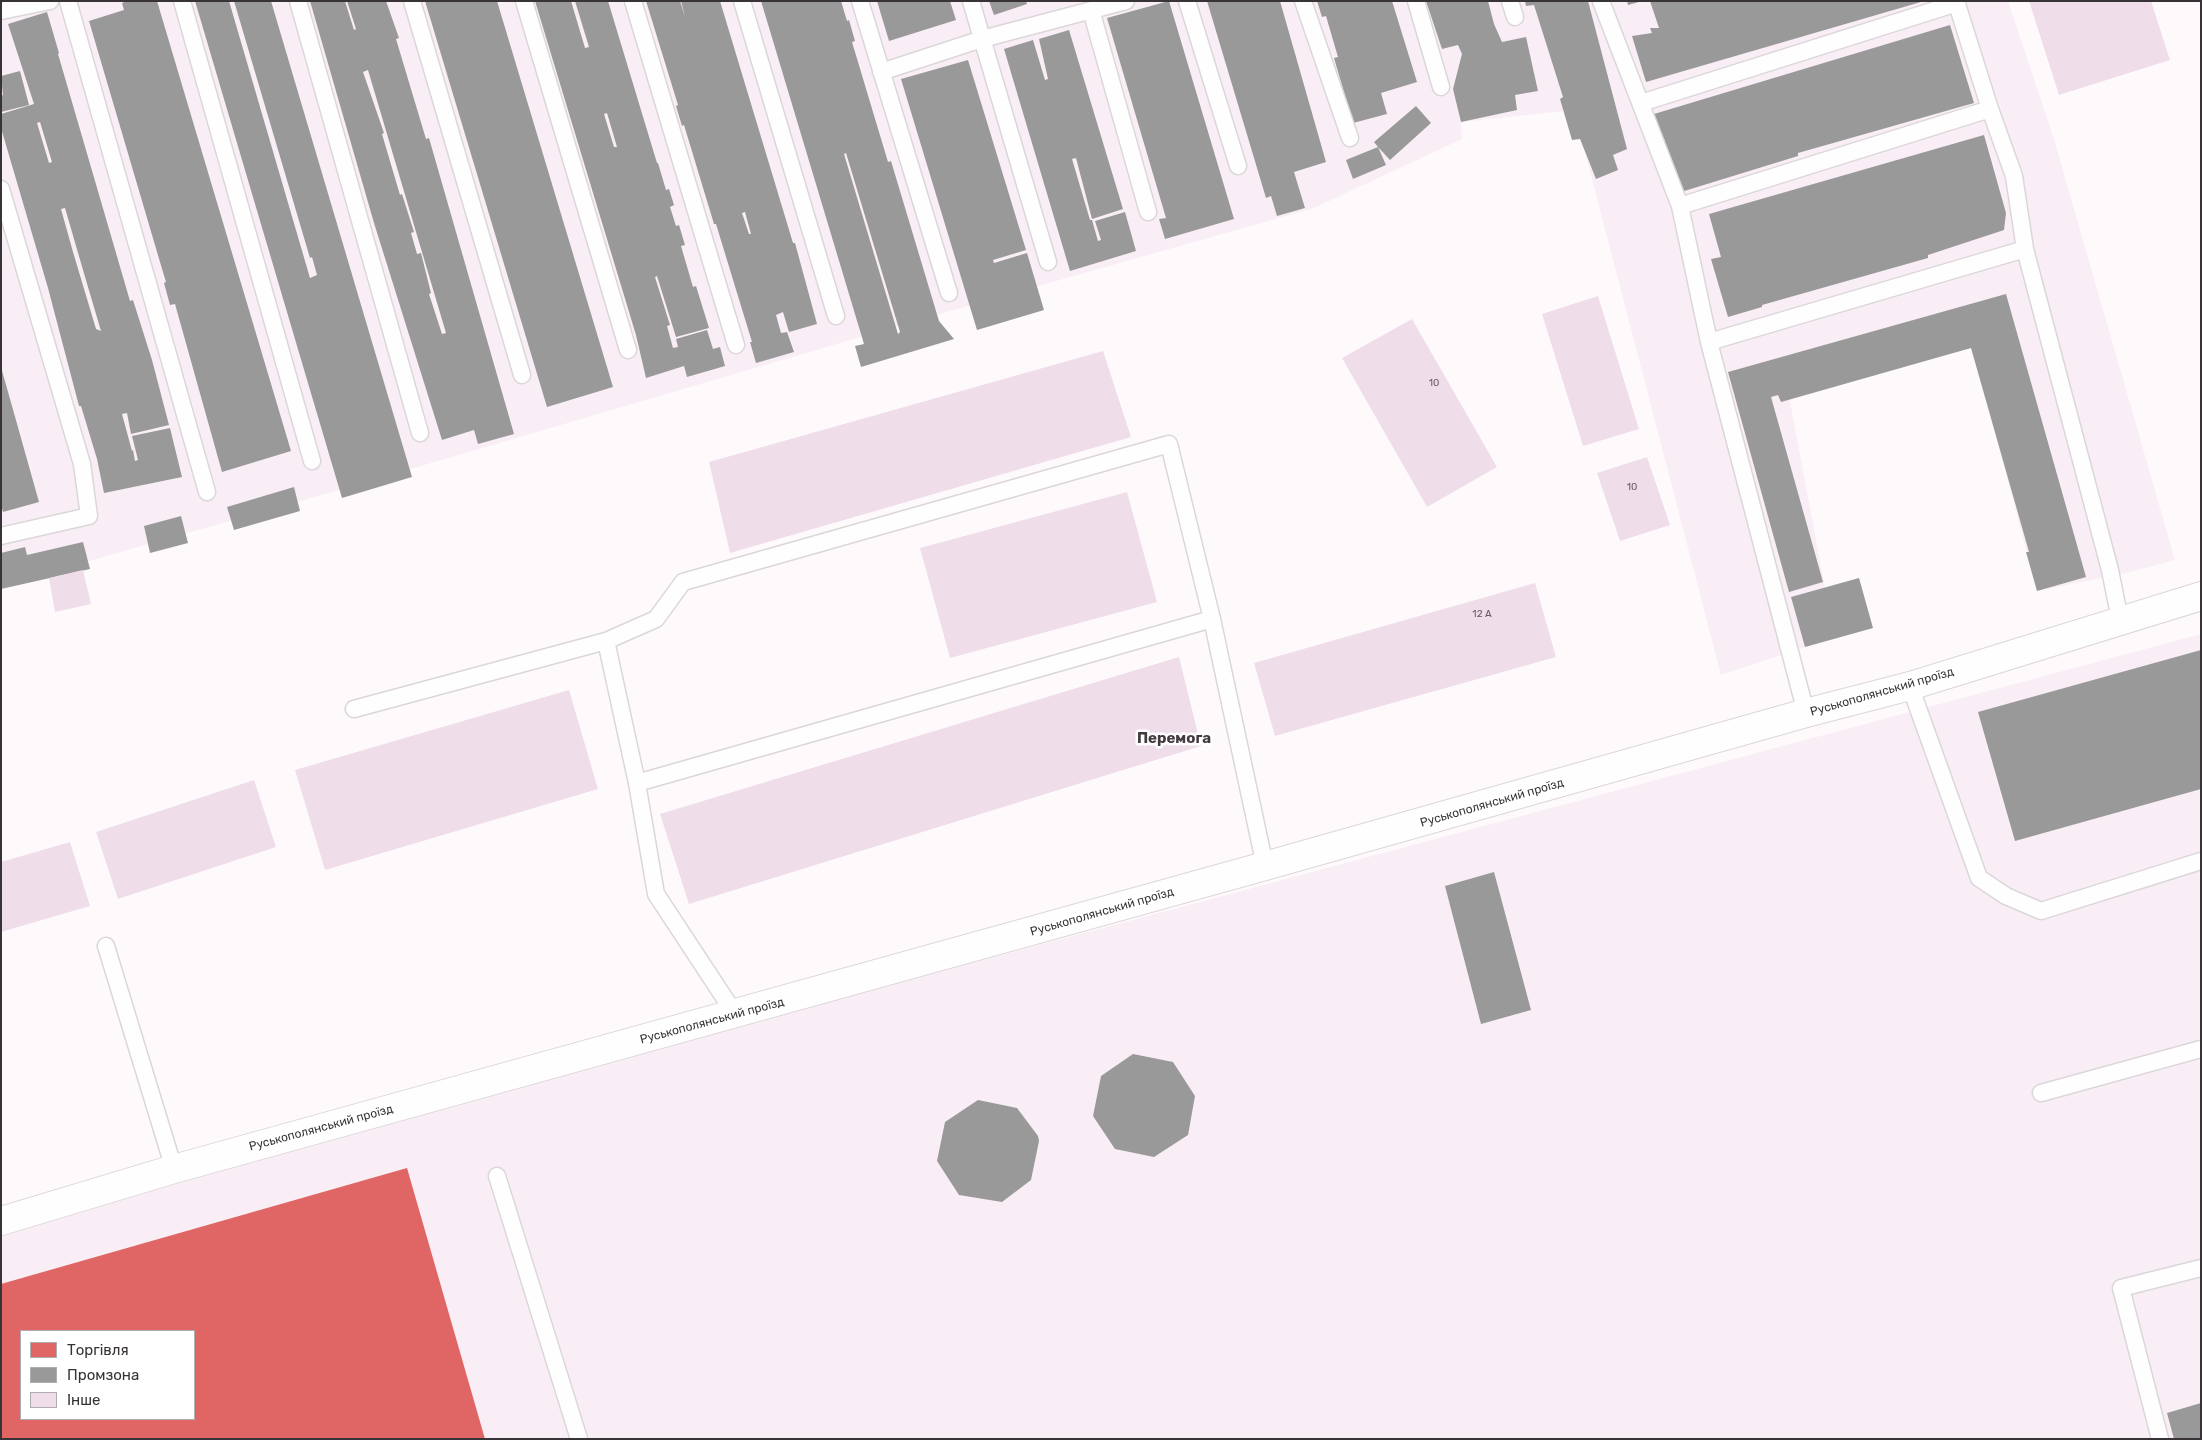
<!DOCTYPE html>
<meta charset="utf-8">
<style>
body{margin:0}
#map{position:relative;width:2202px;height:1440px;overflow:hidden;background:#fefafc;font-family:Rubik,sans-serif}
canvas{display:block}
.frame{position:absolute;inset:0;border:2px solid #373336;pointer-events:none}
.legend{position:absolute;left:20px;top:1330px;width:175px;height:90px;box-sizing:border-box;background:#fff;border:1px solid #afadaf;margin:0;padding:6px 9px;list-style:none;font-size:15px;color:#373336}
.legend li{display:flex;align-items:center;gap:10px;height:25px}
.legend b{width:25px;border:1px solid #afadaf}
</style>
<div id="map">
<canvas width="2202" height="1440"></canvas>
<div class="frame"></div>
<ul class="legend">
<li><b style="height:14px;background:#e06666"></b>Торгівля</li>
<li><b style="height:14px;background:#999"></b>Промзона</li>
<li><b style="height:14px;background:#efdeea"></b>Інше</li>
</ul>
</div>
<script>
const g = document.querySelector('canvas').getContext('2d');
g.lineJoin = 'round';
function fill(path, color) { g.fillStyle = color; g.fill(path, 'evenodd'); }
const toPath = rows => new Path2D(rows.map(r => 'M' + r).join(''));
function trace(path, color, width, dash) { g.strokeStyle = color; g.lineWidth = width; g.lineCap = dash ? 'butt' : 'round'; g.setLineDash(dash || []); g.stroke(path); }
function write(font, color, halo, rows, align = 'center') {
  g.font = font + ' Rubik,sans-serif'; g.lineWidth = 5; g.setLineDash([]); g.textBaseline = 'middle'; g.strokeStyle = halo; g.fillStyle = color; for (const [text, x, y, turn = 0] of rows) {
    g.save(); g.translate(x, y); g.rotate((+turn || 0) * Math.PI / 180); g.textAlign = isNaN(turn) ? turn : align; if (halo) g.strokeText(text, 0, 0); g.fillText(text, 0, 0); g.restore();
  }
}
fill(toPath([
 [1,1,2008,1,2054,139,2175,560,2126,573,2037,591,1973,348,1788,390,1825,588,1859,578,1873,628,1805,647,1721,675,1574,110,1461,122,1462,139,1314,208,915,321,353,486,1,586],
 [2201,634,2201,1439,1,1439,1,1223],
 [21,1331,194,1331,194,1419,21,1419]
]), '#f9eef5');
fill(toPath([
 [407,1168,485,1439,1,1439,1,1284],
 [21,1331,194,1331,194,1419,21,1419]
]), '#e06666');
fill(toPath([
 [127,1,157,1,291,451,222,472,175,304,170,305,164,283,166,282,160,262,89,21,124,10,122,3],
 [195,1,229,1,310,278,317,275,312,257,310,258,234,1,271,1,412,477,342,498],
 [310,1,345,1,354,30,356,29,347,1,386,1,399,38,396,39,426,139,429,138,514,434,478,444,474,430,442,440,374,223],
 [368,70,446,333,442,334,429,294,431,293,421,253,417,254,411,233,414,232,402,194,400,195,382,134,384,133,363,72],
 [425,1,497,1,613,387,547,407],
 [535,1,571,1,585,48,589,47,575,1,608,1,657,163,658,163,666,190,669,189,674,205,670,207,676,226,679,225,685,245,681,246,693,287,696,286,709,328,676,337,657,276,655,277,670,325,667,326,673,348,678,347,676,339,707,330,713,349,720,347,725,366,687,377,684,366,646,378,636,335],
 [607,113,617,147,614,147,604,114],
 [646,1,680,1,685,17,681,1,720,1,793,243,795,243,817,324,789,332,783,312,776,315,781,333,787,332,794,352,756,363,750,342,752,342,716,224,714,224,684,125,682,126,676,106,678,105],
 [745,212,751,234,749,234,742,213],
 [761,1,841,1,847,21,849,20,855,41,852,42,888,162,891,161,939,321,954,339,861,367,855,346,864,344],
 [846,153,900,332,898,334,844,154],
 [877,1,950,1,956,20,889,41],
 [989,1,1026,1,1027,4,994,15],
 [1169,1,1234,219,1165,239,1159,219,1166,218,1107,18],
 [1207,1,1280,1,1326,162,1294,172,1305,208,1277,216,1271,196,1266,198],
 [1317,1,1392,1,1417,82,1381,93,1387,114,1353,123,1334,58,1338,57,1326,16,1322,17],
 [1426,1,1488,1,1494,24,1502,42,1526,37,1538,91,1515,95,1517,110,1461,122,1453,89,1462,54,1458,45,1442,49],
 [1525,1,1588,1,1627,149,1613,155,1618,170,1596,179,1580,139,1572,140,1560,99,1563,97,1534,5,1526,6],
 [1627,1,1639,1,1639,2,1628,5],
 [1650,1,1921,1,1921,2,1646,82,1632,36,1652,33,1650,28,1659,28],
 [47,12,59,53,58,54,130,301,133,300,152,360,169,425,131,434,127,413,122,414,132,451,133,450,135,461,138,460,132,436,170,428,182,477,104,493,97,459,81,406,79,406,48,288,1,128,1,114,34,104,8,24],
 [40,122,52,162,49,163,37,123],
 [65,208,83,270,101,331,96,329,73,252,61,209],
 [1950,25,1974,103,1798,153,1798,156,1681,192,1654,114],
 [1069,30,1123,209,1092,219,1076,158,1072,159,1090,220,1092,220,1098,241,1101,240,1095,221,1125,212,1136,251,1070,271,1004,49,1033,40,1045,80,1048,79,1039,39],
 [968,60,1026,250,993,260,994,263,1027,253,1044,310,977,330,901,79],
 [20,71,29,105,1,112,1,96,3,95,1,76],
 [1416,106,1431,123,1390,160,1378,147,1386,165,1353,179,1346,160,1378,147,1374,142],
 [1984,135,2006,213,2004,230,1928,255,1928,258,1762,305,1762,307,1728,317,1711,259,1721,257,1709,214],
 [2006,294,2086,577,2037,591,2026,552,2029,552,1971,348,1781,402,1778,395,1771,397,1823,582,1789,592,1728,372],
 [1,367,39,502,3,512,1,505],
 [294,487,300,511,234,530,227,507],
 [181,516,188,543,150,553,144,526],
 [83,542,90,569,1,589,1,553,25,547,27,555],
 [1859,578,1873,628,1805,647,1791,597],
 [2201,650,2201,789,2015,841,1978,712],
 [1494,872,1531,1010,1481,1024,1445,886],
 [1133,1054,1173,1062,1195,1096,1188,1135,1154,1157,1115,1149,1093,1116,1101,1076],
 [978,1100,1017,1108,1038,1136,1039,1141,1031,1180,1002,1202,959,1195,937,1161,945,1122],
 [2201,1403,2201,1439,2174,1439,2167,1413]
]), '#999');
fill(toPath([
 [2029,1,2151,1,2170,60,2059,95],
 [1598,296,1639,429,1583,446,1542,314],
 [1412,319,1497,467,1427,507,1342,358],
 [1103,351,1131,437,730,553,709,462],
 [1647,457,1670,525,1620,541,1597,473],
 [1127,492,1157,602,950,658,920,548],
 [83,570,91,604,55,612,49,578],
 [1535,583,1556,657,1275,736,1254,663],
 [1179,657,1201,746,689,904,660,814],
 [569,690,598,789,325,870,295,770],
 [254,780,276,847,118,899,96,832],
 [70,842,90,906,1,932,1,862]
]), '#efdeea');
const lane = toPath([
 [68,1,207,492],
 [182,1,312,461],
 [298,1,420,433],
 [412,1,522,375],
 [524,1,628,350],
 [633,1,736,345],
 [742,1,836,316],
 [860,1,949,293],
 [971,1,1048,262],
 [1187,1,1238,166],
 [1303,1,1350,138],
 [1416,1,1441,87],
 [1510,1,1515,17],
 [1601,1,1680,206,1709,342,1806,713],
 [1091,10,1148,212],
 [1,11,50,1],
 [881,72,982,39,1126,1],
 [1641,103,1957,3],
 [1,189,82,464,89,516,1,536],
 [1680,206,1990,109],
 [2025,249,2110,570,2120,620],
 [1709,342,2025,249,2014,176,1990,109,1956,1],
 [606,641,656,619,683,582,1169,444,1212,619],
 [1910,686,1979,878,2006,896,2041,911,2201,861],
 [354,709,606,641,637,783,656,894,735,1014],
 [637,783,1212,619,1265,866],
 [106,946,174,1169],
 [2041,1093,2201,1049],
 [497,1176,579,1439],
 [2160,1439,2121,1288,2201,1268]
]);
const street = toPath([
 [1,1221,174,1169,1265,866,1806,713,1910,686,2201,596]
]);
trace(lane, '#dbd7d9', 19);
trace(street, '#dbd7d9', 30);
trace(lane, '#fffeff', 16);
trace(street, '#fffeff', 28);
write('10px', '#655e63', null, [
 ["10",1434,383],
 ["10",1632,487],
 ["12 А",1482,614]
]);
write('12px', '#373336', '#fff', [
 ["Руськополянський проїзд",1882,692,-16],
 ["Руськополянський проїзд",1492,803,-16],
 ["Руськополянський проїзд",1102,912,-16],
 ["Руськополянський проїзд",712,1021,-15],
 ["Руськополянський проїзд",321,1128,-15]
]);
write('bold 15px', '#433b40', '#fff', [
 ["Перемога",1174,739]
]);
</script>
